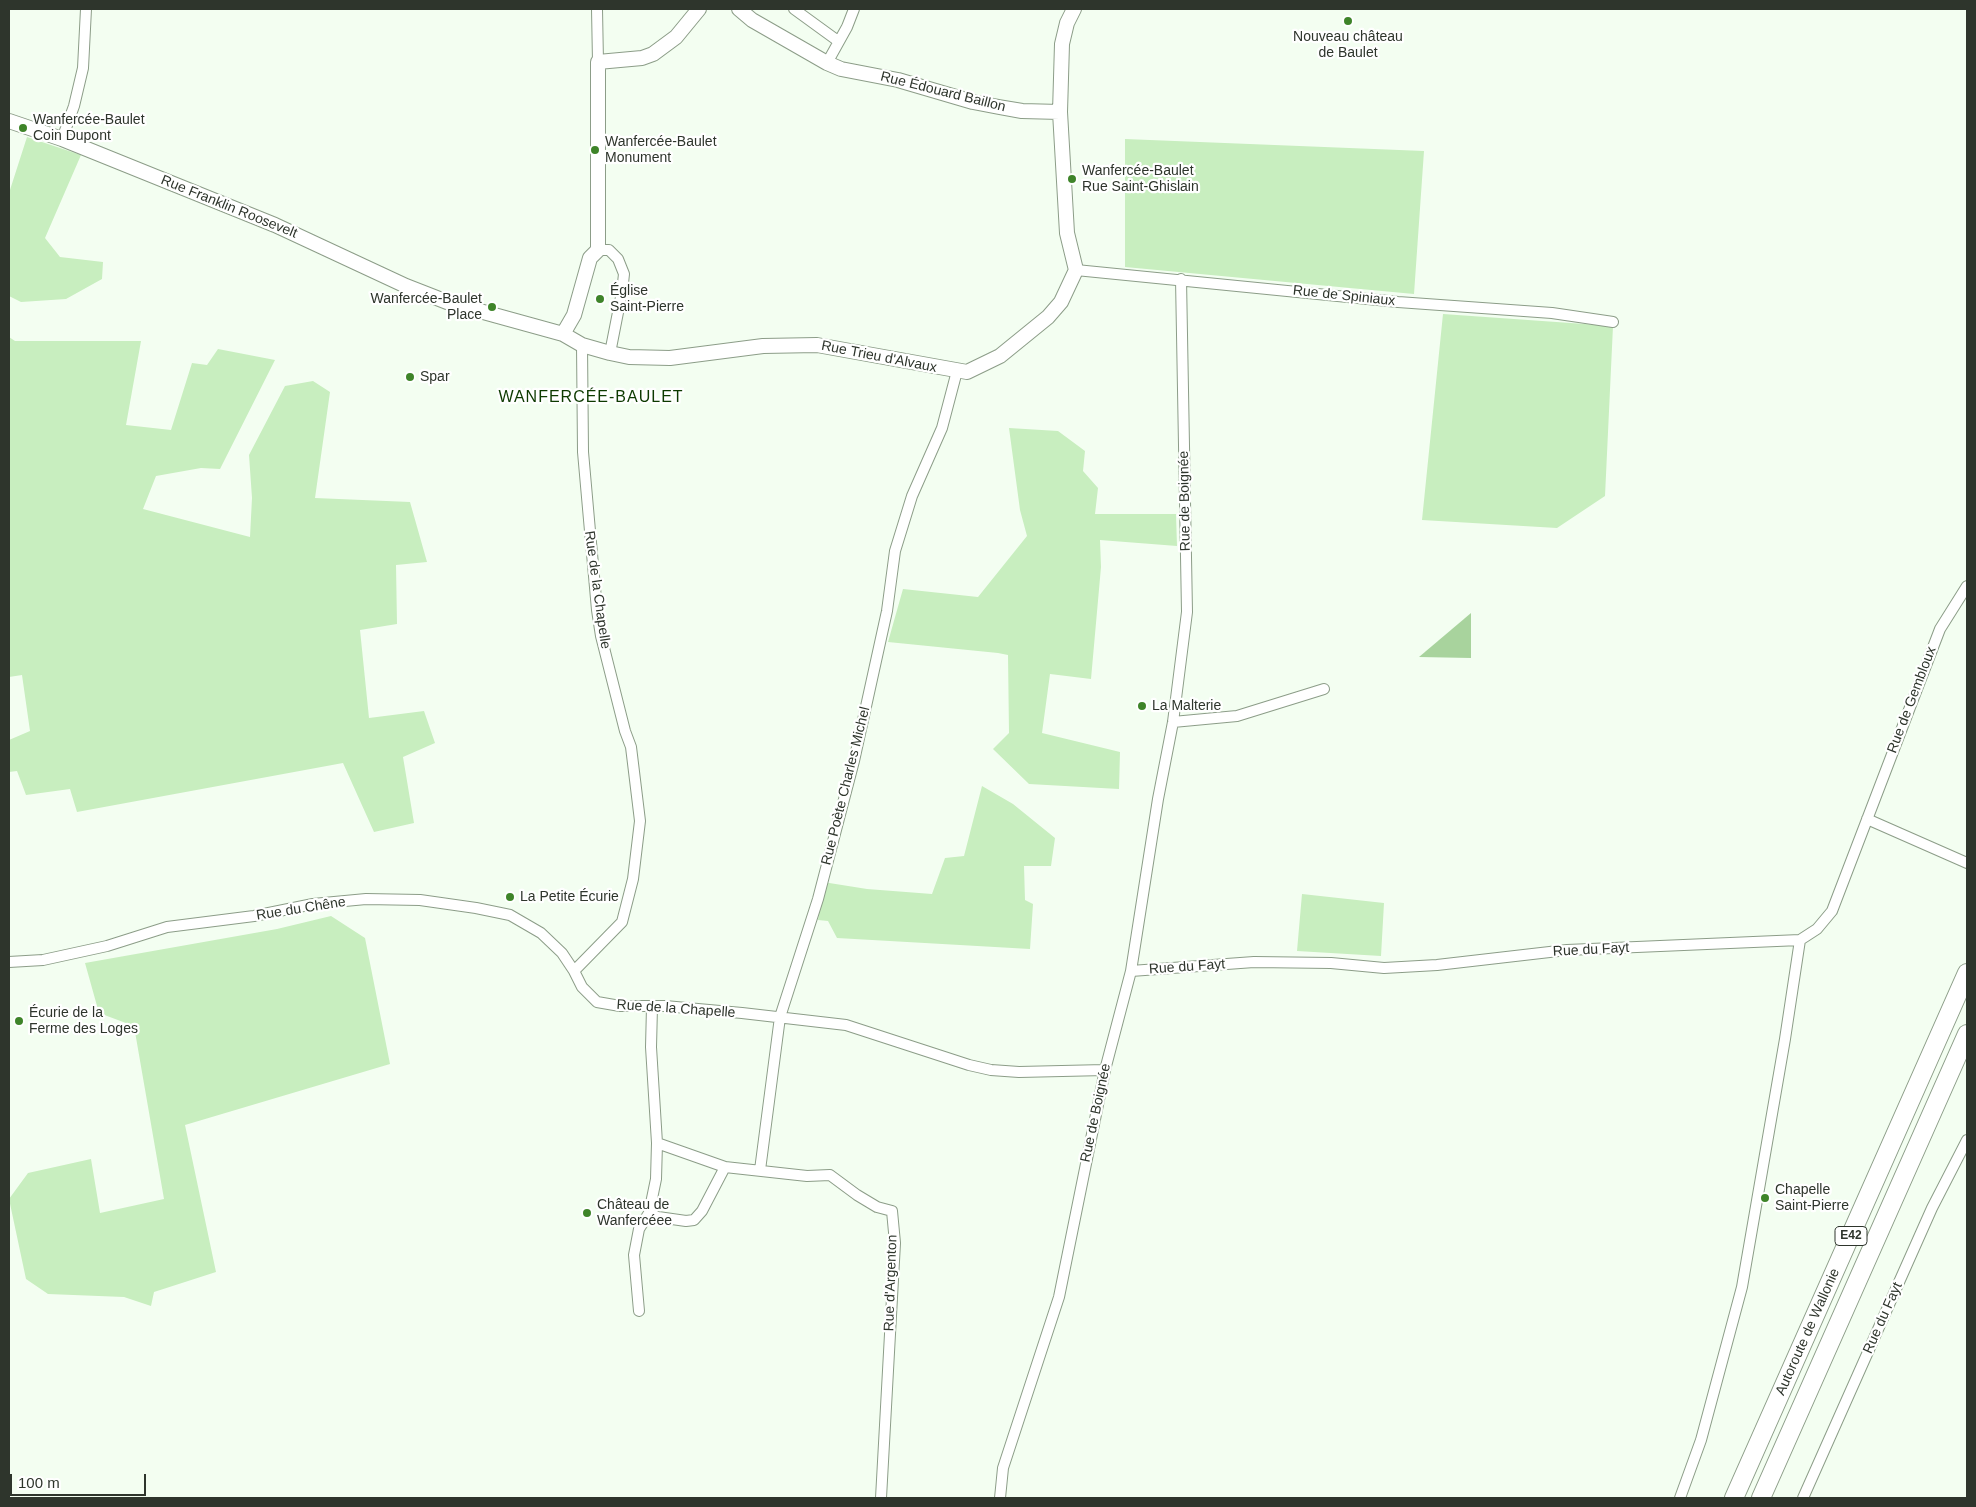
<!DOCTYPE html>
<meta charset="utf-8">
<style>
body{margin:0}
#map{position:relative;width:1976px;height:1507px;overflow:hidden;background:#f3fef1;font-family:Arial,sans-serif}
canvas{display:block}
.frame{position:absolute;inset:0;border:10px solid #2e352c;pointer-events:none}
.scale{position:absolute;left:10px;top:1474px;width:136px;height:22px;box-sizing:border-box;border:2px solid #2e352c;border-top:0;padding-left:6px;font-size:15px;line-height:18px;white-space:nowrap;color:#2e352c;-webkit-text-stroke:4px #fff;paint-order:stroke}
</style>
<div id="map">
<canvas width="1976" height="1507"></canvas>
<div class="frame"></div>
<div class="scale">100 m</div>
</div>
<script>
const g = document.querySelector('canvas').getContext('2d');
g.lineJoin = 'round';
function fill(path, color) { g.fillStyle = color; g.fill(path, 'evenodd'); }
const toPath = rows => new Path2D(rows.map(r => 'M' + r).join(''));
function trace(path, color, width, dash) { g.strokeStyle = color; g.lineWidth = width; g.lineCap = dash ? 'butt' : 'round'; g.setLineDash(dash || []); g.stroke(path); }
function write(font, color, halo, rows, align = 'center') {
  g.font = font + ' Arial,sans-serif'; g.lineWidth = 4.5; g.setLineDash([]); g.textBaseline = 'middle'; g.strokeStyle = halo; g.fillStyle = color; for (const [text, x, y, turn = 0] of rows) {
    g.save(); g.translate(x, y); g.rotate((+turn || 0) * Math.PI / 180); g.textAlign = isNaN(turn) ? turn : align; if (halo) g.strokeText(text, 0, 0); g.fillText(text, 0, 0); g.restore();
  }
}
fill(toPath([
 [27,137,81,155,45,238,60,257,103,262,102,279,66,299,21,302,9,296,9,193],
 [1125,139,1424,151,1414,294,1125,267],
 [1443,314,1613,326,1605,496,1557,528,1422,520],
 [9,337,15,341,141,341,126,425,171,430,192,363,207,365,218,349,275,360,220,469,201,468,156,476,143,509,250,537,252,498,249,455,285,386,313,381,330,392,315,498,410,502,427,562,396,565,397,624,360,630,369,718,424,711,435,743,403,757,414,823,374,832,343,763,77,812,70,789,26,795,17,771,9,772,9,740,30,731,22,675,9,677],
 [1009,428,1058,431,1085,451,1083,471,1098,488,1095,514,1176,514,1177,546,1100,540,1101,567,1091,679,1050,674,1042,733,1120,752,1119,789,1029,784,993,749,1009,733,1008,655,998,653,888,642,903,589,978,597,1027,536,1020,510],
 [982,786,1013,804,1055,838,1051,866,1024,866,1025,900,1033,904,1030,949,837,938,828,921,818,920,823,882,867,889,932,894,945,858,964,856],
 [1302,894,1384,903,1381,956,1297,951],
 [331,916,365,938,390,1064,185,1125,216,1272,154,1292,151,1306,124,1297,48,1294,26,1279,9,1199,28,1173,91,1159,100,1213,164,1199,134,1026,99,1013,85,963,277,929]
]), '#c8eebf');
fill(toPath([
 [1471,613,1471,658,1419,657]
]), '#a8d39d');
const street = toPath([
 [597,9,598,62],
 [794,9,838,41],
 [827,63,847,27,854,9],
 [62,139,74,106,83,68,86,9],
 [598,250,609,250,618,259,624,274,622,292,610,353],
 [1076,270,1398,302,1552,313,1613,322],
 [1173,722,1237,716,1324,689],
 [1867,819,1967,863],
 [9,962,43,960,107,946,167,927,254,916,313,904,366,899,420,900,476,908,510,915,541,933,562,953,574,971,582,987,597,1002,620,1006,665,1006,742,1013,846,1025,969,1065,991,1070,1019,1072,1105,1070],
 [574,971,622,922,633,879,640,821,631,747,625,731,601,636,597,610,583,452,582,345],
 [1131,971,1254,962,1331,963,1384,968,1437,965,1567,950,1800,940,1817,929,1832,911,1940,629,1967,586],
 [652,1007,651,1047,657,1143,725,1167,807,1176,830,1175,857,1195,877,1207,892,1211,895,1243,881,1498],
 [657,1143,656,1179,649,1213,658,1217,686,1221,694,1220,702,1211,725,1167],
 [760,1170,780,1017,818,899,854,761,887,611,895,551,912,496,942,428,957,371],
 [639,1311,634,1255,639,1229,649,1213],
 [1000,1498,1003,1468,1059,1297,1105,1070,1131,971,1158,799,1173,722,1187,612,1181,279],
 [1680,1498,1701,1440,1742,1287,1785,1039,1800,940],
 [1803,1498,1932,1208,1967,1140]
]);
const secondary = toPath([
 [739,9,752,20,827,63,841,69,898,80,973,102,999,107,1022,111,1060,112],
 [9,121,62,139,275,225,406,286,447,302,563,334,582,345,610,353,629,357,670,358,763,346,817,345,967,372,1000,356,1048,317,1061,302,1076,270,1067,233,1060,112,1062,44,1067,23,1074,9],
 [563,334,574,315,590,258,598,250,598,62,642,58,653,54,676,37,699,9]
]);
const highway = toPath([
 [1734,1498,1967,973],
 [1761,1498,1967,1034]
]);
trace(street, '#8c9d88', 12);
trace(secondary, '#8c9d88', 16);
trace(highway, '#8c9d88', 20);
trace(street, '#fff', 10);
trace(secondary, '#fff', 14);
trace(highway, '#fff', 18);
for (const [x, y, r, color] of [
 [1348,21,5,"#3e8429"],
 [23,128,5,"#3e8429"],
 [595,150,5,"#3e8429"],
 [1072,179,5,"#3e8429"],
 [600,299,5,"#3e8429"],
 [492,307,5,"#3e8429"],
 [410,377,5,"#3e8429"],
 [1142,706,5,"#3e8429"],
 [510,897,5,"#3e8429"],
 [19,1021,5,"#3e8429"],
 [1765,1198,5,"#3e8429"],
 [587,1213,5,"#3e8429"]
]) { const dot = new Path2D(); dot.arc(x, y, r, 0, 2 * Math.PI); g.fillStyle = color; g.fill(dot); trace(dot, '#fff', 2); }
for (const [x, y, w] of [
 [1851,1236,32]
]) { const box = new Path2D(); box.roundRect(x - w / 2, y - 9.5, w, 19, 4); g.fillStyle = '#fff'; g.fill(box); trace(box, '#2e352c', 1); }
write('bold 12px', '#2e352c', null, [
 ["E42",1851,1236]
]);
write('14px', '#2e352c', '#fff', [
 ["Nouveau château",1348,37,"center"],
 ["de Baulet",1348,53,"center"],
 ["Wanfercée-Baulet",33,120],
 ["Coin Dupont",33,136],
 ["Wanfercée-Baulet",605,142],
 ["Monument",605,158],
 ["Wanfercée-Baulet",1082,171],
 ["Rue Saint-Ghislain",1082,187],
 ["Église",610,291],
 ["Saint-Pierre",610,307],
 ["Wanfercée-Baulet",482,299,"right"],
 ["Place",482,315,"right"],
 ["Spar",420,377],
 ["La Malterie",1152,706],
 ["La Petite Écurie",520,897],
 ["Écurie de la",29,1013],
 ["Ferme des Loges",29,1029],
 ["Chapelle",1775,1190],
 ["Saint-Pierre",1775,1206],
 ["Château de",597,1205],
 ["Wanfercéee",597,1221]
], 'left');
write('14px', '#2e352c', '#fff', [
 ["Rue Édouard Baillon",943,92,14],
 ["Rue Franklin Roosevelt",229,207,22],
 ["Rue de Spiniaux",1344,296,6],
 ["Rue Trieu d'Alvaux",879,357,11],
 ["Rue de Boignée",1185,501,-91],
 ["Rue de la Chapelle",597,590,82],
 ["Rue de Gembloux",1912,700,-69],
 ["Rue Poète Charles Michel",846,786,-76],
 ["Rue du Chêne",301,909,-9],
 ["Rue du Fayt",1591,950,-3],
 ["Rue du Fayt",1187,967,-4],
 ["Rue de la Chapelle",676,1009,4],
 ["Rue de Boignée",1096,1113,-78],
 ["Rue d'Argenton",891,1283,-88],
 ["Rue du Fayt",1883,1318,-66],
 ["Autoroute de Wallonie",1808,1332,-66]
]);
g.letterSpacing = '1px';
write('16px', '#0d3a00', '#fff', [
 ["WANFERCÉE-BAULET",591,398]
]);
g.letterSpacing = '0px';
</script>
